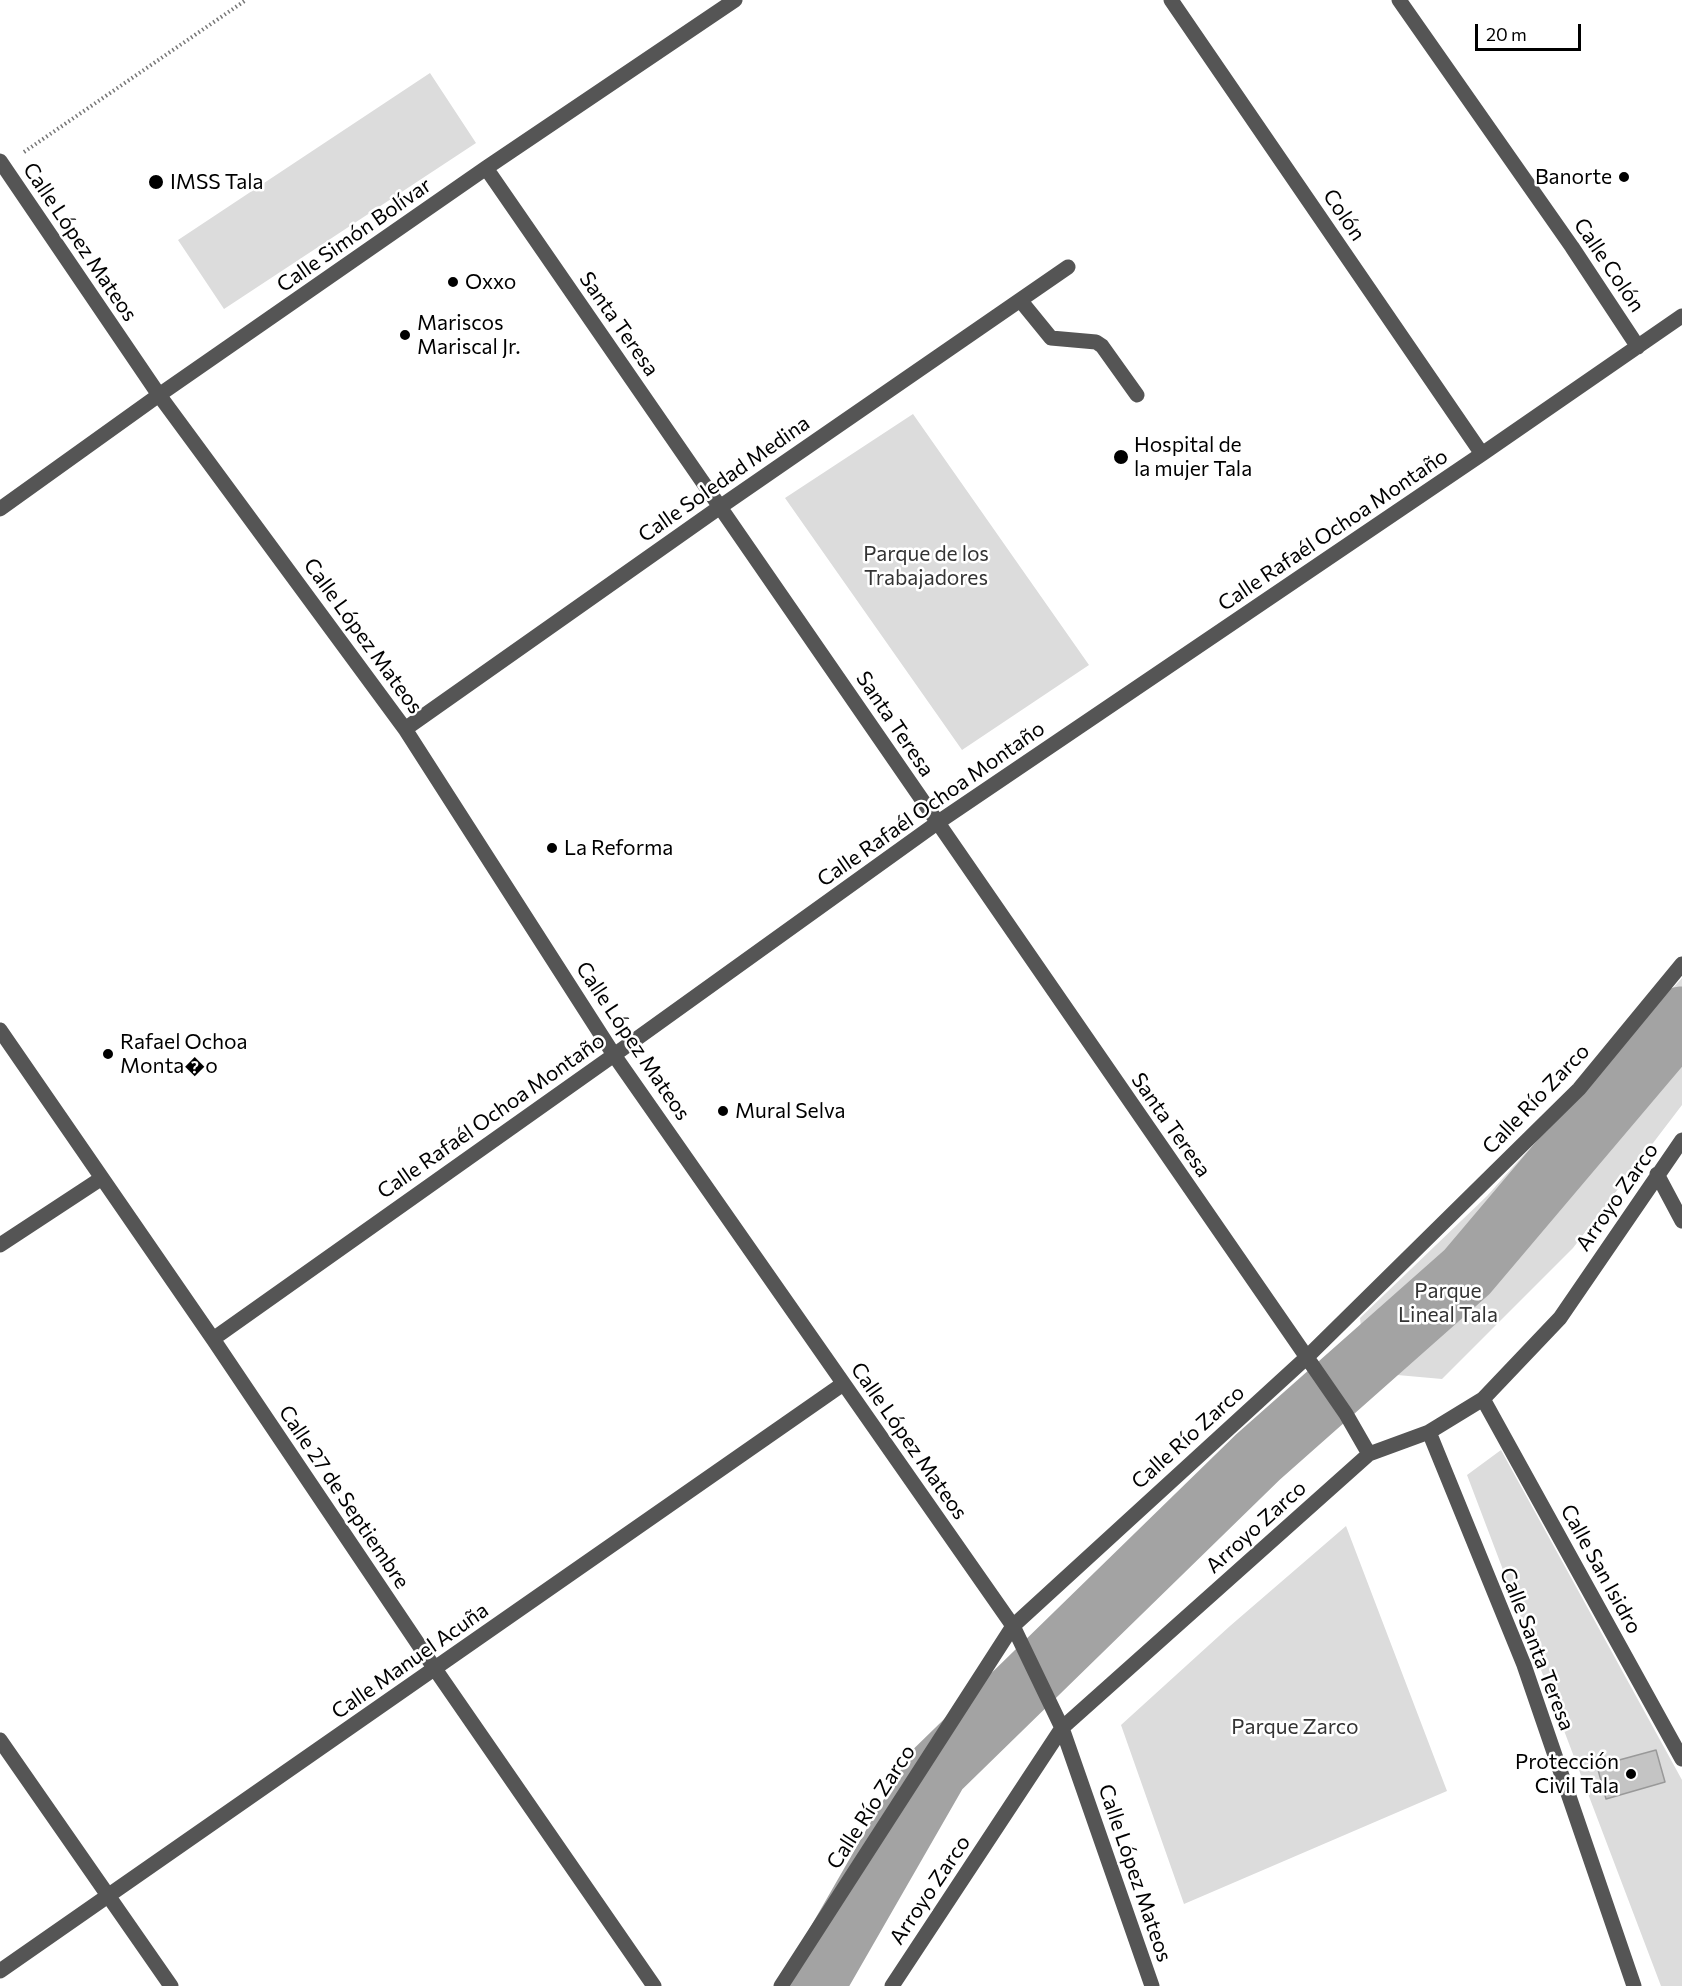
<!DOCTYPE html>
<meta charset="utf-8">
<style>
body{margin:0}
#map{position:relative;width:1682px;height:1986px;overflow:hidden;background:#fff;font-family:Commissioner,sans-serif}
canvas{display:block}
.scale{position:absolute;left:1475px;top:24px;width:106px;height:27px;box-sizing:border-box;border:3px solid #000;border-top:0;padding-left:8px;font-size:18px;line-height:21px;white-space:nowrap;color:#000;-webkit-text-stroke:4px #fff;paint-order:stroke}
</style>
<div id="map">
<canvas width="1682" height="1986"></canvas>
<div class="scale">20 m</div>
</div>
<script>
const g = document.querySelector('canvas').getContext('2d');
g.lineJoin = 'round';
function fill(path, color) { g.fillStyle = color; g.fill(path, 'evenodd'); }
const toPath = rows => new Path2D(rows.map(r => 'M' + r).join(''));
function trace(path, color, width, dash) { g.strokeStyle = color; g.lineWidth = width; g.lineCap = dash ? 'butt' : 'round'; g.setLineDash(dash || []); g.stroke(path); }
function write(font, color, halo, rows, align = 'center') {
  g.font = font + ' Commissioner,sans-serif'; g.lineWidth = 5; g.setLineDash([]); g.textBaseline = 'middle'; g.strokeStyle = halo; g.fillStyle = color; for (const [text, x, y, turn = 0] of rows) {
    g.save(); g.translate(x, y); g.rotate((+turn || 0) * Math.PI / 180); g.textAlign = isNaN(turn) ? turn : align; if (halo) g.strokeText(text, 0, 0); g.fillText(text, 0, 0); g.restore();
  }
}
fill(toPath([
 [430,73,476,143,224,309,178,240],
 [913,414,1089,665,962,750,785,498],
 [1682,978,1682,1105,1573,1248,1442,1379,1386,1374,1362,1336,1360,1318,1487,1196],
 [1501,1450,1682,1780,1682,1986,1661,1986,1467,1475],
 [1346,1526,1447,1791,1184,1904,1121,1725,1230,1626]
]), '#dcdcdc');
trace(toPath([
 [813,1986,937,1770,1258,1457,1467,1272,1682,1018]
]), '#a3a3a3', 63);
const building = toPath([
 [1656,1750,1665,1782,1606,1799,1597,1766,1656,1750]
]);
fill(building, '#c4c4c4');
trace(building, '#999', 1.5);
trace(toPath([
 [24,152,246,0]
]), '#777', 4, [1.5, 3]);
trace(toPath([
 [1171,0,1482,454],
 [1399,0,1572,247,1638,347],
 [0,161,159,395,405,729,614,1055,1013,1626,1062,1728,1152,1986],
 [486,168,1346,1414,1369,1454],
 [1020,300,1051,338,1096,342,1102,346,1137,395],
 [0,509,159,395,486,168,735,0],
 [405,729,720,507,1068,267],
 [0,1030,213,1339,435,1669,654,1986],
 [1657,1174,1682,1221],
 [0,1245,102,1178],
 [213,1339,614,1055,937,823,1482,454,1682,316],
 [1483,1399,1682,1759],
 [1429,1432,1524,1665,1634,1986],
 [0,1740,171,1986],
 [0,1971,843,1384],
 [781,1986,1013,1626,1306,1358,1579,1089,1682,964],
 [892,1986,1062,1728,1369,1454,1429,1432,1483,1399,1560,1318,1682,1140]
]), '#555', 15);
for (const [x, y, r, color] of [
 [1624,177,6,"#000"],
 [156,182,8,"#000"],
 [453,282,6,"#000"],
 [405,335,6,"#000"],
 [1121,457,8,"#000"],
 [552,848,6,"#000"],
 [108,1054,6,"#000"],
 [723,1111,6,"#000"],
 [1631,1774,6,"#000"]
]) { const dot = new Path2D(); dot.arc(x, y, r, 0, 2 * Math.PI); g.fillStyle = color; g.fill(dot); trace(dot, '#fff', 2); }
write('21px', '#000', '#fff', [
 ["Banorte",1612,177,"right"],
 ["IMSS Tala",170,182],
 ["Oxxo",465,282],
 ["Mariscos",417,323],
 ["Mariscal Jr.",417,347],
 ["Hospital de",1134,445],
 ["la mujer Tala",1134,469],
 ["La Reforma",564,848],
 ["Rafael Ochoa",120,1042],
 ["Monta�o",120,1066],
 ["Mural Selva",735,1111],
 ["Protección",1619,1762,"right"],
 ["Civil Tala",1619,1786,"right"]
], 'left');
write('21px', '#000', '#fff', [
 ["Colón",1344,215,56],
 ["Calle Simón Bolívar",354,235,-35],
 ["Calle López Mateos",80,242,56],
 ["Calle Colón",1609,265,56],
 ["Santa Teresa",619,324,55],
 ["Calle Soledad Medina",724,479,-35],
 ["Calle Rafaél Ochoa Montaño",1333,530,-34],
 ["Calle López Mateos",363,636,54],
 ["Santa Teresa",895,724,56],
 ["Calle Rafaél Ochoa Montaño",931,804,-35],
 ["Calle López Mateos",633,1041,56],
 ["Calle Río Zarco",1536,1099,-46],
 ["Calle Rafaél Ochoa Montaño",491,1116,-35],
 ["Santa Teresa",1171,1125,55],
 ["Arroyo Zarco",1617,1197,-55],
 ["Calle Río Zarco",1188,1437,-42],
 ["Calle López Mateos",909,1441,55],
 ["Calle 27 de Septiembre",344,1497,56],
 ["Arroyo Zarco",1256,1527,-42],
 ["Calle San Isidro",1601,1569,61],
 ["Calle Santa Teresa",1537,1649,69],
 ["Calle Manuel Acuña",410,1661,-35],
 ["Calle Río Zarco",871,1807,-57],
 ["Calle López Mateos",1135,1873,71],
 ["Arroyo Zarco",930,1890,-56]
]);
write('21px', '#333', '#fff', [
 ["Parque de los",926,554],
 ["Trabajadores",926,578],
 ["Parque",1448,1291],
 ["Lineal Tala",1448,1315],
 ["Parque Zarco",1295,1727]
]);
</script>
